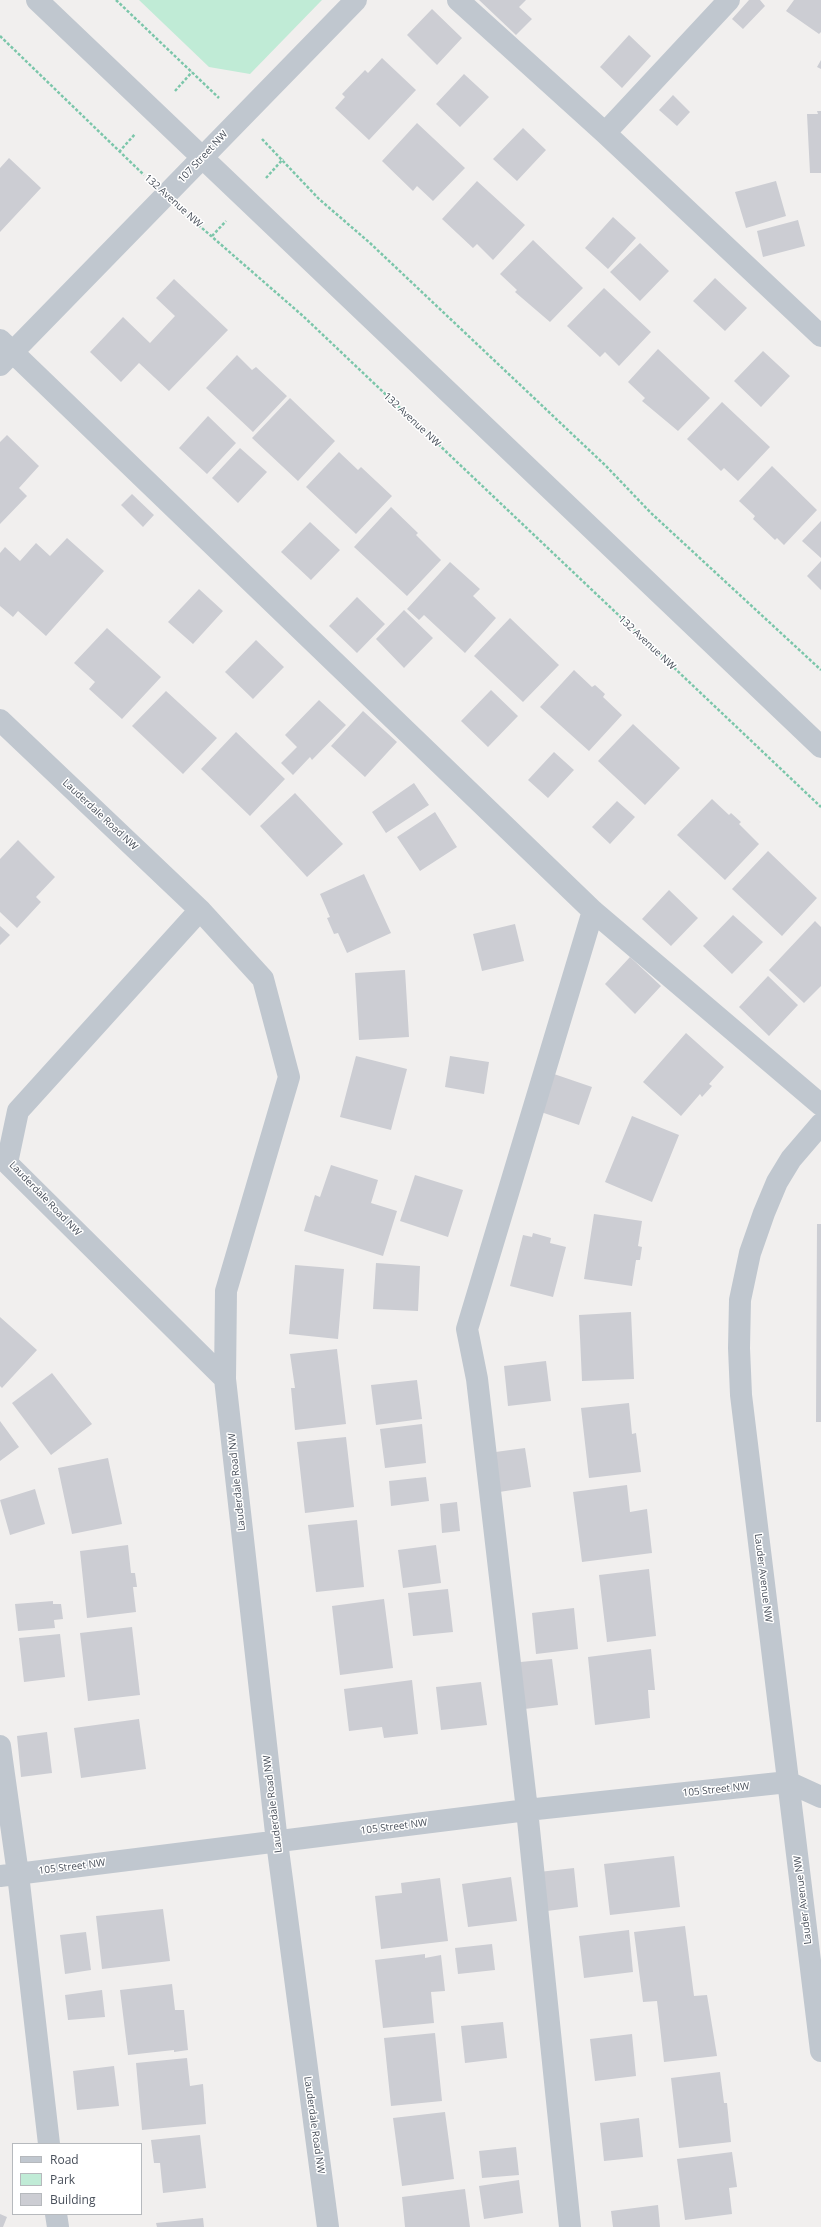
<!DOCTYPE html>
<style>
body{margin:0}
#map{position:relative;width:821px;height:2227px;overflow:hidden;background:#f1efee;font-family:"Open Sans",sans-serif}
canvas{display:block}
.legend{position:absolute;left:12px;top:2143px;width:130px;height:72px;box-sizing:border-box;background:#fff;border:1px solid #b6b9bd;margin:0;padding:5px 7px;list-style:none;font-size:12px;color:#484f5a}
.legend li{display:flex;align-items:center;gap:8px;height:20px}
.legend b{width:20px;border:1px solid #b6b9bd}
</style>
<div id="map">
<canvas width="821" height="2227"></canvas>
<ul class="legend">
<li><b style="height:5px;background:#c0c7cf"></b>Road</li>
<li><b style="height:11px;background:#c0ebd6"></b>Park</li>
<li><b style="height:11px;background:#cccdd3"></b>Building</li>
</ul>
</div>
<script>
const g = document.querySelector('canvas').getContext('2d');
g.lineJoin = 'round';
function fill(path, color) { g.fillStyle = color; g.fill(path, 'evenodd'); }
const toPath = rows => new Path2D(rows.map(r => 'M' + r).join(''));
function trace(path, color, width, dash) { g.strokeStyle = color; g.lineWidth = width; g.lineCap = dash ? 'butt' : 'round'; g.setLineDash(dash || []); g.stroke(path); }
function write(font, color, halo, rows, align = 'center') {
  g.font = font + ' "Open Sans",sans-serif'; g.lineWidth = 3; g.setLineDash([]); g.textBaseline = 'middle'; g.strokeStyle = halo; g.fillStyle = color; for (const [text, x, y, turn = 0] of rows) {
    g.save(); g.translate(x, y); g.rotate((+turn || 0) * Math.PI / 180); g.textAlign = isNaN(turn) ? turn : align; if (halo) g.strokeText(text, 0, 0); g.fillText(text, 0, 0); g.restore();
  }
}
fill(toPath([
 [139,0,322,0,250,74,209,67]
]), '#c0ebd6');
fill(toPath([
 [479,0,526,0,519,7,532,19,516,35],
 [749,0,760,0,765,6,743,29,732,19],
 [794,0,821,0,821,32,819,34,786,11],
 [432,9,462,38,437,65,407,35],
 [629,35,651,56,622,88,600,67],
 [382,58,416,90,369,140,335,108,345,97,342,94,365,70,368,73],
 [821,60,821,69,817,67],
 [464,74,489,97,460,127,436,104],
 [673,95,690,112,677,126,659,110],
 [817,111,821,111,821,173,810,173,807,114,818,114],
 [417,123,465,168,433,201,417,186,413,191,382,161],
 [523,128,546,150,517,181,493,159],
 [9,158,41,188,0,232,0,168],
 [477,181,525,225,493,260,477,244,473,248,442,219],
 [776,181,786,216,746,228,735,192],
 [613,217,636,238,608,269,585,248],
 [798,220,805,246,763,257,757,231],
 [533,240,583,288,550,322,515,292,517,290,500,274],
 [640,243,669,271,640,301,610,272],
 [715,278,747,308,725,331,693,301],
 [174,279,228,330,169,391,139,363,121,382,90,352,123,317,150,343,175,316,156,298],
 [604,288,651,332,619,366,605,352,600,357,567,326],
 [658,349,710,398,678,431,642,401,645,398,628,382],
 [763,351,790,376,761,407,734,381],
 [237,355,252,370,256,367,287,396,253,432,206,388],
 [290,398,335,441,298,481,252,438],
 [722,402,770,447,738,481,724,468,721,471,687,439],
 [208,416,236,443,207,474,179,448],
 [7,435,39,466,19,488,27,496,0,524,0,442],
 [240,448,267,472,238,503,212,478],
 [339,452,358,470,361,467,392,496,356,534,306,487],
 [772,466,817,510,784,545,777,538,775,540,753,519,755,516,739,501],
 [132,494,154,515,143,527,121,505],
 [391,507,418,533,416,535,441,560,407,596,354,547],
 [821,521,821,558,802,541],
 [310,522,340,550,311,580,281,552],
 [67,538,104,571,46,636,18,611,13,617,0,606,0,553,5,547,20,561,36,543,50,556],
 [821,561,821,590,807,576],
 [450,562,480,589,473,596,496,618,465,653,424,615,419,620,407,609],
 [199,589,223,611,193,644,168,622],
 [357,597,385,624,357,653,329,626],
 [404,610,433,638,404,668,376,639],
 [510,618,559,665,523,702,474,656],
 [107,628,161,677,122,719,89,689,95,682,74,663],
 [256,640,284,667,253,699,225,672],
 [574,670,592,687,595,685,605,694,603,697,622,715,589,751,540,707],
 [491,690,518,716,488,747,461,721],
 [166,691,217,738,183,774,132,726],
 [319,700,346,725,312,760,310,757,293,775,281,763,297,747,285,735],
 [363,711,397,742,365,777,331,746],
 [633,724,680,768,645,805,598,761],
 [236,732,285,779,250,816,201,769],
 [554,752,574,770,548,798,528,780],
 [414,783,429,805,386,833,372,812],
 [295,793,343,844,307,877,260,826],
 [712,799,729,815,731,813,741,822,739,824,759,844,725,880,677,835],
 [617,801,635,817,610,844,592,827],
 [435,812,457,847,420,871,397,837],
 [18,840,55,877,36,897,41,902,17,928,0,912,0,859],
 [768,851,817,898,782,936,732,889],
 [364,874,391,933,347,953,338,933,334,934,327,918,330,917,320,894],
 [669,890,698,918,671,946,642,919],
 [733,915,763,942,732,974,703,946],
 [815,921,821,927,821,986,804,1003,769,970],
 [515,924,524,961,482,971,473,934],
 [0,926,10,935,0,945],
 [630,957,661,986,635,1014,605,984],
 [405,970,409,1037,359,1040,355,973],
 [768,976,798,1005,769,1036,739,1007],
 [686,1033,724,1067,709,1084,712,1086,702,1097,700,1094,681,1116,643,1082],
 [356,1056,407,1069,391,1130,340,1117],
 [450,1056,489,1062,484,1094,445,1087],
 [554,1074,592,1087,579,1125,541,1112],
 [632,1116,679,1135,652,1202,605,1182],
 [331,1165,378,1180,371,1203,397,1211,383,1256,304,1231,315,1195,320,1197],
 [415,1175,463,1190,448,1237,400,1221],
 [594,1214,642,1221,638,1246,642,1247,640,1260,636,1260,632,1286,584,1279],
 [817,1224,821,1224,821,1422,816,1422],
 [533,1233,551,1238,550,1243,566,1247,553,1297,510,1286,523,1235,532,1237],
 [376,1263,420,1266,418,1311,373,1309],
 [295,1265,344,1269,338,1339,289,1334],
 [631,1312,634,1379,582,1381,579,1315],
 [0,1317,37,1350,2,1388,0,1386],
 [337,1349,346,1424,295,1430,291,1388,295,1388,290,1354],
 [546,1361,551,1401,508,1406,504,1366],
 [52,1373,92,1424,51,1455,12,1403],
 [417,1380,422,1419,376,1425,371,1385],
 [629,1403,632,1434,636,1433,641,1472,589,1478,581,1408],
 [0,1421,19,1447,0,1461],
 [422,1424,426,1463,385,1468,380,1429],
 [346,1437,354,1507,305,1513,297,1442],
 [525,1448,531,1487,493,1493,488,1453],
 [108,1458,122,1524,72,1534,58,1468],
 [426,1477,429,1501,391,1506,389,1481],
 [627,1485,630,1512,647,1509,652,1553,582,1562,573,1492],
 [35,1489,45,1524,10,1535,0,1500],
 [457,1502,460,1531,442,1533,440,1504],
 [357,1520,364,1587,316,1592,308,1525],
 [128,1545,131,1573,135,1573,137,1587,133,1587,136,1612,87,1618,80,1551],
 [436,1545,441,1583,403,1588,398,1550],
 [649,1569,656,1636,607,1642,599,1575],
 [448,1589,453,1632,413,1636,408,1593],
 [384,1599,393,1668,340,1675,332,1606],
 [53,1601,53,1604,61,1604,63,1619,54,1620,55,1628,18,1631,15,1604],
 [574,1608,578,1649,536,1654,532,1613],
 [132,1627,140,1695,88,1701,80,1633],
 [60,1634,65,1677,24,1682,19,1638],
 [651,1649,655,1690,648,1690,650,1718,595,1725,588,1657],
 [552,1659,558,1705,516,1710,510,1663],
 [412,1680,418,1734,384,1738,382,1727,349,1731,344,1689],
 [481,1682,487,1725,441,1730,436,1687],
 [139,1719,146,1769,81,1778,74,1728],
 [47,1732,52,1773,21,1777,17,1736],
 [674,1856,680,1907,610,1915,604,1864],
 [574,1868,578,1907,547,1911,539,1872],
 [511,1877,517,1921,468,1927,462,1884],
 [440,1878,448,1941,381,1949,375,1896,402,1893,401,1883],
 [163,1909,170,1961,102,1969,96,1916],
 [685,1926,694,1996,707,1995,717,2056,664,2062,657,2001,643,2002,634,1932],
 [629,1930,633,1972,584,1978,579,1936],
 [86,1932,91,1970,65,1974,60,1935],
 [492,1944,495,1970,458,1974,455,1948],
 [425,1954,425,1958,441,1955,445,1991,431,1992,434,2023,383,2028,375,1960],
 [172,1984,175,2010,184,2010,188,2050,174,2052,174,2050,128,2055,120,1990],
 [102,1990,105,2017,68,2020,65,1995],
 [503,2022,507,2058,465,2063,461,2026],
 [435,2033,442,2101,391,2106,384,2038],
 [632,2034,636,2076,595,2081,590,2039],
 [187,2058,190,2086,203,2084,206,2124,142,2130,136,2063],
 [114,2066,119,2106,77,2110,73,2071],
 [720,2072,724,2103,727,2103,731,2142,679,2148,671,2078],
 [445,2112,454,2179,402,2186,393,2118],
 [639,2118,643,2157,604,2161,600,2123],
 [200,2135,206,2188,163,2193,160,2163,154,2163,151,2140],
 [516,2147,519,2175,482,2178,479,2151],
 [732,2152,737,2187,729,2188,732,2214,685,2220,677,2159],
 [519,2180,523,2213,484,2219,479,2186],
 [465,2189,470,2227,405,2227,402,2197],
 [658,2205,660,2227,613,2227,611,2211],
 [0,2214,7,2217,3,2227,0,2227],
 [203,2218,204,2227,157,2227,156,2223]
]), '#cccdd3');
trace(toPath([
 [116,0,219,98],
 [0,36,144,175],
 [175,91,192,72],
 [262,139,319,199,370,243,606,466,651,513,821,670],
 [119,152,135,134],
 [266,178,283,159],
 [187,215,303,316,821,807],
 [212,236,226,221]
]), '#7bc6aa', 2.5, [3, 2]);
trace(toPath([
 [37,0,821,747],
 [458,0,605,133,821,336],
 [605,133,729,0],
 [0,340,593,911,821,1105],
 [0,365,356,0],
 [0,720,200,910,263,979,289,1077,226,1291,225,1379,277,1842,328,2227],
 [200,910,18,1111,7,1163,225,1379],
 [821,1124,791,1159,777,1182,764,1213,750,1253,740,1300,739,1348,741,1395,821,2051],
 [0,1746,18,1874,49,2144],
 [788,1782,821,1797],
 [0,1876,527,1810,788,1782],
 [56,2214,58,2227],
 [570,2227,527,1810,477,1379,467,1329,593,911]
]), '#c0c7cf', 22);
write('10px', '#484f5a', '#fff', [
 ["107 Street NW",203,157,-47],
 ["132 Avenue NW",173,201,42],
 ["132 Avenue NW",412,420,43],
 ["132 Avenue NW",647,643,43],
 ["Lauderdale Road NW",100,815,43],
 ["Lauderdale Road NW",45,1199,46],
 ["Lauderdale Road NW",237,1482,-96],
 ["Lauder Avenue NW",763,1578,83],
 ["105 Street NW",716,1790,-6],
 ["Lauderdale Road NW",273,1804,-97],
 ["105 Street NW",394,1827,-7],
 ["105 Street NW",72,1867,-7],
 ["Lauder Avenue NW",803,1900,-97],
 ["Lauderdale Road NW",314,2125,82]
]);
</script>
